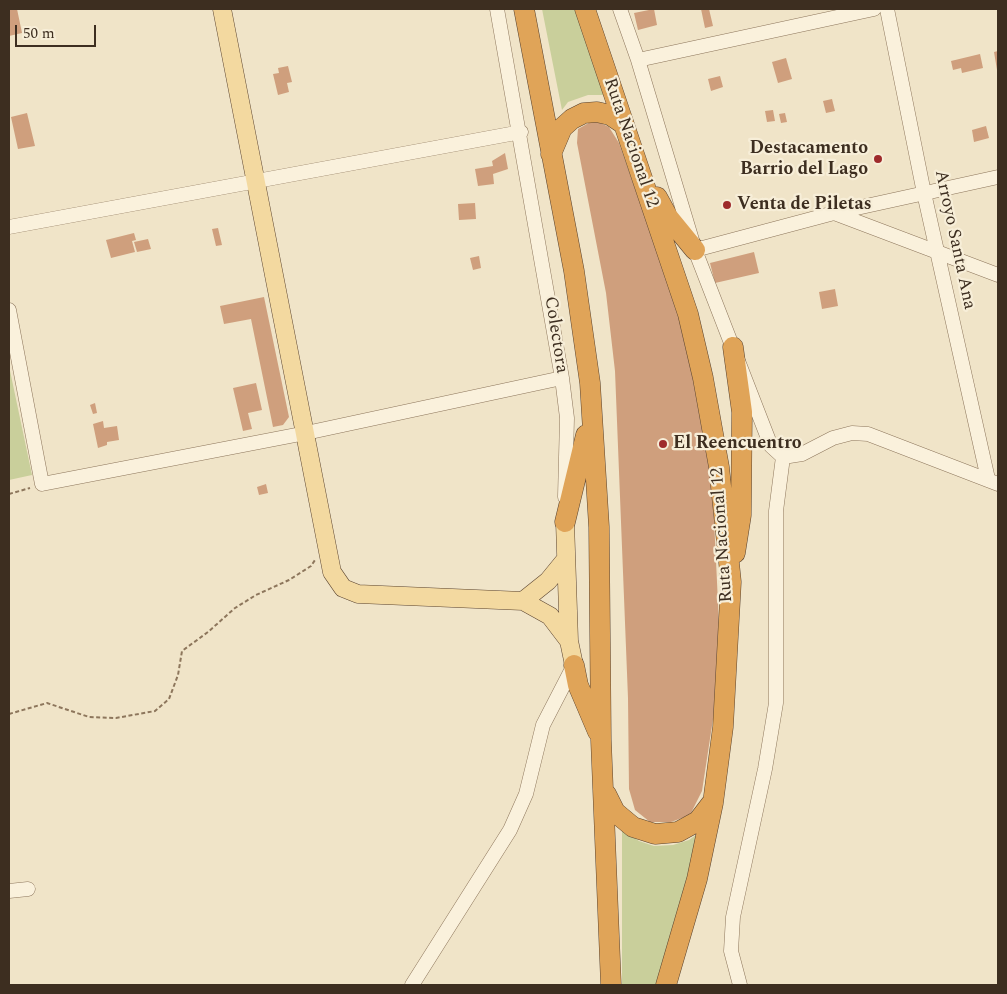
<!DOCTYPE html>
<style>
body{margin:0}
#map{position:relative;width:1007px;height:994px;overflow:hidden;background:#f0e4c8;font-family:Spectral,serif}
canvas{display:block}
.frame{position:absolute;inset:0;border:10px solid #3d2e20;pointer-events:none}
.scale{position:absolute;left:15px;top:25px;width:81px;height:22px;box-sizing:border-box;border:2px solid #3d2e20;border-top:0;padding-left:6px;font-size:15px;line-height:18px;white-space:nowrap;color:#3d2e20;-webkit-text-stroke:4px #f7eed8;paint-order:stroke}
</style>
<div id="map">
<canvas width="1007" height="994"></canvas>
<div class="frame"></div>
<div class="scale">50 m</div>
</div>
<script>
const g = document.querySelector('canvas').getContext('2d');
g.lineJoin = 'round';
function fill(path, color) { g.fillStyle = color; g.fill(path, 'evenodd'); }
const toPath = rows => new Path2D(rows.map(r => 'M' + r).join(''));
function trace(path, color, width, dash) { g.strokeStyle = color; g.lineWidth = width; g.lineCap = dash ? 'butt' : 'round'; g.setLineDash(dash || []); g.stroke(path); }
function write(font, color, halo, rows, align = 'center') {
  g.font = font + ' Spectral,serif'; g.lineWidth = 4.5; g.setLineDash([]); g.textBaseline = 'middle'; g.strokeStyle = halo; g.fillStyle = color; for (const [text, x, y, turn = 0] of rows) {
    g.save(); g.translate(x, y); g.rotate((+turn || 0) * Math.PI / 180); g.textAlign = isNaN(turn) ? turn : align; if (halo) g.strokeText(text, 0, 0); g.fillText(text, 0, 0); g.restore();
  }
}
fill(toPath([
 [542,9,579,9,590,40,603,95,588,95,568,102,562,110],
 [9,366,32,475,9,480],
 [622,829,639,841,654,846,673,845,689,840,700,832,661,985,622,985]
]), '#c9cf9b');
fill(toPath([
 [17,9,22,33,9,36,9,10],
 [654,9,657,25,638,30,634,13],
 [701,9,709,9,713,26,705,28],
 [998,51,998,70,997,70,994,52],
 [980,54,983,68,962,73,961,68,953,70,951,61],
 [786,58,792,79,778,83,772,62],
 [288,66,292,82,287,83,289,92,278,95,273,74,279,73,278,68],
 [720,76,723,87,711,91,708,79],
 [832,99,835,111,826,113,823,101],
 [773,110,775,121,767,122,765,111],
 [27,113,35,146,18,149,11,117],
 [785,113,787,122,781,123,779,114],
 [594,120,609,127,619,143,684,327,712,477,719,624,715,706,702,791,690,815,671,822,650,822,635,810,629,789,628,698,615,371,606,293,577,143,578,129],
 [986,126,989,138,974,142,972,130],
 [505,153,508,169,493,174,494,184,478,186,475,169,493,166,492,161],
 [475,203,476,219,459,220,458,204],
 [218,228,222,245,216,246,212,229],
 [134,233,136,240,132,241,135,252,111,258,106,240],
 [148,239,151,249,137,252,134,242],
 [754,252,759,273,715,283,710,263],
 [479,256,481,268,473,270,470,258],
 [835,289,838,306,822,309,819,292],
 [264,297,289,417,283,425,273,427,251,319,224,324,220,306],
 [256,383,262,410,248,413,252,429,243,431,233,388],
 [95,403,97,413,93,414,90,405],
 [103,421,104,428,117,426,119,440,107,442,107,445,98,448,93,424],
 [266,484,268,493,259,495,257,487]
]), '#cf9f7d');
const minor = toPath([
 [497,9,562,378,567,418,565,497],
 [620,9,638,60,695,250,771,446,783,457,802,454,833,438,852,433,868,434,998,484],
 [887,9,924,193,988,479],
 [638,60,874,9],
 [834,213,998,275],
 [9,227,521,132],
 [695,250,834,213,998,177],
 [9,310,42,484,306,433,562,378],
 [9,891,28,889],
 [412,985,510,830,526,794,543,725,574,665],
 [740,985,731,951,733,917,765,769,776,703,776,511,783,457]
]);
const major = toPath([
 [222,9,332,572,343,588,358,594,523,601,550,616,569,641],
 [565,522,569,641,574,665],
 [523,601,548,581,566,559]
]);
const highway = toPath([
 [524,9,574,271,590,383,599,527,601,740,611,985],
 [585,9,688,314,703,378,719,467,731,582,723,727,713,803,697,879,666,985],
 [551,154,562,128,572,119,584,113,597,112,610,115,622,123],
 [657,197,668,217,695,250],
 [733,347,742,412,741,515,735,553],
 [565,522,586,435],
 [574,665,578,685,598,732],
 [606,794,615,812,633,827,655,834,678,832,698,821,711,804]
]);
trace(minor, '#8d765c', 15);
trace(major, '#5b4430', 19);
trace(highway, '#5b4430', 21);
trace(toPath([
 [9,494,30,488],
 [9,714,47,703,89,717,116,718,155,711,169,699,178,675,182,651,208,632,235,608,256,595,289,580,311,566,315,560]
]), '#8d765c', 2, [4, 2.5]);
trace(minor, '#faf1dc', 14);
trace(major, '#f3d9a0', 18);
trace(highway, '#e0a458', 20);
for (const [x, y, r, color] of [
 [878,159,5,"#9e2a2b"],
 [727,205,5,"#9e2a2b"],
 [663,444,5,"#9e2a2b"]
]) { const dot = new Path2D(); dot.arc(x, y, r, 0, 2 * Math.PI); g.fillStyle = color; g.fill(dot); trace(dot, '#f7eed8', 2); }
write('18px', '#3d2e20', '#f7eed8', [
 ["Ruta Nacional 12",630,143,71],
 ["Arroyo Santa Ana",954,240,78],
 ["Colectora",555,335,81],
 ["Ruta Nacional 12",723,535,-94]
]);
write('bold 18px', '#3d2e20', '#f7eed8', [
 ["Destacamento",868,149,"right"],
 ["Barrio del Lago",868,170,"right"],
 ["Venta de Piletas",737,205],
 ["El Reencuentro",673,444]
], 'left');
</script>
